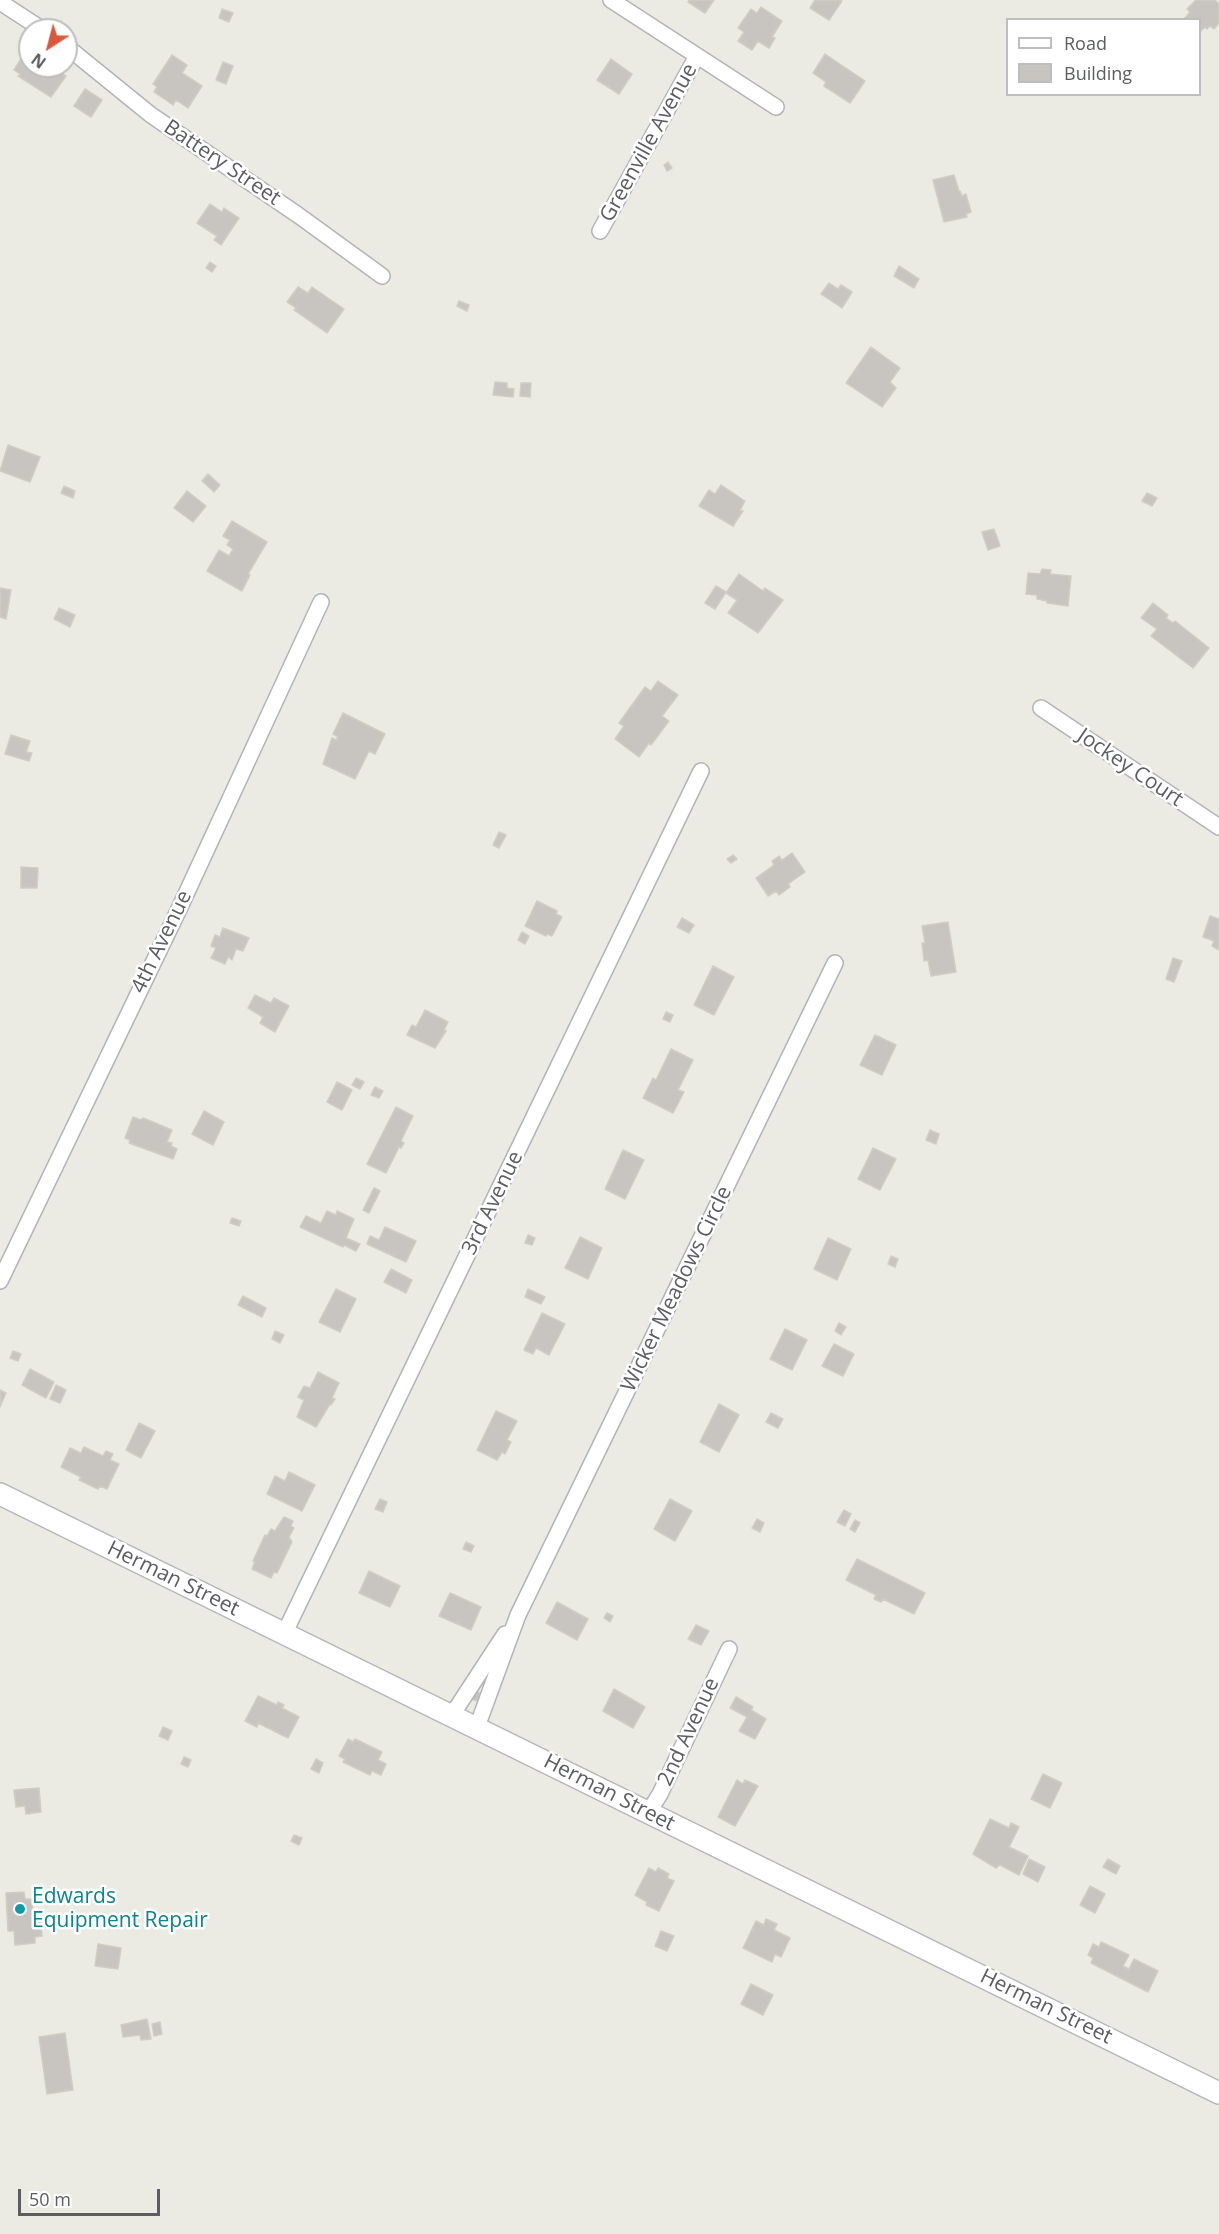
<!DOCTYPE html>
<style>
body{margin:0}
#map{position:relative;width:1219px;height:2234px;overflow:hidden;background:#ecebe3;font-family:"Open Sans",sans-serif}
canvas{display:block}
.legend{position:absolute;left:1006px;top:18px;width:195px;height:78px;box-sizing:border-box;background:#fff;border:2px solid #bdbec0;margin:0;padding:8px 10px;list-style:none;font-size:18px;color:#5b5d62}
.legend li{display:flex;align-items:center;gap:12px;height:30px}
.legend b{width:30px;border:2px solid #bdbec0}
.north{position:absolute;left:18px;top:18px;width:60px;height:60px;box-sizing:border-box;background:#fff;border:2px solid #bdbec0;border-radius:50%;rotate:216deg;font-size:16px;font-weight:700;line-height:24px;text-align:center;color:#5b5d62}
.north::after{content:'';display:block;margin:auto;width:21px;height:27px;background:#d9583c;clip-path:polygon(50% 0,100% 100%,50% 72%,0 100%)}
.scale{position:absolute;left:18px;top:2189px;width:142px;height:27px;box-sizing:border-box;border:3px solid #5b5d62;border-top:0;padding-left:8px;font-size:18px;line-height:21px;white-space:nowrap;color:#5b5d62;-webkit-text-stroke:4px #fff;paint-order:stroke}
</style>
<div id="map">
<canvas width="1219" height="2234"></canvas>
<ul class="legend">
<li><b style="height:8px;background:#fff"></b>Road</li>
<li><b style="height:16px;background:#c8c5c0"></b>Building</li>
</ul>
<div class="north">N</div>
<div class="scale">50 m</div>
</div>
<script>
const g = document.querySelector('canvas').getContext('2d');
g.lineJoin = 'round';
function fill(path, color) { g.fillStyle = color; g.fill(path, 'evenodd'); }
const toPath = rows => new Path2D(rows.map(r => 'M' + r).join(''));
function trace(path, color, width, dash) { g.strokeStyle = color; g.lineWidth = width; g.lineCap = dash ? 'butt' : 'round'; g.setLineDash(dash || []); g.stroke(path); }
function write(font, color, halo, rows, align = 'center') {
  g.font = font + ' "Open Sans",sans-serif'; g.lineWidth = 5; g.setLineDash([]); g.textBaseline = 'middle'; g.strokeStyle = halo; g.fillStyle = color; for (const [text, x, y, turn = 0] of rows) {
    g.save(); g.translate(x, y); g.rotate((+turn || 0) * Math.PI / 180); g.textAlign = isNaN(turn) ? turn : align; if (halo) g.strokeText(text, 0, 0); g.fillText(text, 0, 0); g.restore();
  }
}
const building = toPath([
 [689,0,714,0,705,13,688,2,689,0],
 [815,0,840,0,842,1,829,20,810,8,815,0],
 [1196,0,1215,0,1219,4,1219,23,1214,29,1210,26,1207,29,1205,27,1200,32,1200,20,1183,20,1190,12,1187,9,1196,0],
 [761,7,782,21,772,37,775,38,769,48,758,41,752,50,738,41,744,32,738,28,751,9,757,13,761,7],
 [222,9,233,13,229,22,219,18,222,9],
 [26,51,30,54,30,66,52,66,66,76,51,97,18,76,20,74,14,70,26,51],
 [825,54,865,81,850,103,824,86,826,82,813,73,825,54],
 [172,55,187,65,182,73,202,86,188,108,176,100,173,105,154,92,157,87,153,84,172,55],
 [611,59,632,74,619,94,597,80,611,59],
 [223,62,233,66,226,84,216,80,223,62],
 [85,89,102,100,91,117,74,106,85,89],
 [668,162,672,168,667,171,664,165,668,162],
 [954,175,959,191,960,191,962,196,966,194,971,212,966,214,967,217,944,222,933,180,954,175],
 [210,204,222,212,224,208,239,218,221,245,214,240,217,236,197,223,210,204],
 [210,262,216,266,212,272,206,268,210,262],
 [899,266,919,279,914,288,894,276,899,266],
 [829,283,838,289,841,285,852,292,842,308,821,294,829,283],
 [298,287,308,293,312,287,344,309,327,333,294,310,296,308,287,302,298,287],
 [459,301,469,305,467,311,457,306,459,301],
 [871,347,900,368,890,382,896,388,882,407,846,383,871,347],
 [495,382,507,383,507,388,514,389,513,397,493,395,495,382],
 [521,383,531,383,530,397,520,396,521,383],
 [8,445,40,457,30,482,0,471,8,445],
 [208,474,220,485,214,492,202,481,208,474],
 [721,485,745,501,740,510,743,511,733,526,699,506,709,490,715,494,721,485],
 [64,486,75,491,73,498,61,493,64,486],
 [187,491,206,506,193,522,174,508,187,491],
 [1147,493,1157,498,1152,506,1142,501,1147,493],
 [232,521,267,542,248,574,250,575,242,591,207,571,219,550,229,556,233,549,227,545,230,540,223,536,232,521],
 [994,529,1000,546,988,550,982,532,994,529],
 [1042,569,1051,570,1050,574,1071,576,1068,606,1047,603,1047,601,1037,599,1037,595,1026,594,1028,573,1040,574,1042,569],
 [739,574,763,591,765,588,783,600,758,633,728,613,737,600,726,593,739,574],
 [716,586,726,592,715,609,705,603,716,586],
 [0,588,11,590,6,619,0,617,0,588],
 [1153,603,1168,615,1166,618,1173,623,1175,621,1209,648,1193,668,1151,636,1157,629,1141,618,1153,603],
 [59,608,75,615,70,627,54,619,59,608],
 [658,681,678,695,662,716,669,721,651,745,649,743,639,757,615,739,624,726,619,723,645,687,651,691,658,681],
 [343,713,385,734,375,754,369,751,355,779,323,764,332,738,336,740,338,737,333,734,343,713],
 [11,735,30,741,26,752,32,753,29,761,5,754,11,735],
 [499,832,506,835,499,848,493,845,499,832],
 [792,853,805,872,788,884,790,887,779,895,776,891,768,896,756,878,774,865,772,861,779,856,782,860,792,853],
 [733,855,737,859,731,863,727,859,733,855],
 [21,867,38,868,37,888,21,888,21,867],
 [537,901,557,911,556,914,562,917,552,936,547,934,546,936,525,926,537,901],
 [1210,916,1219,919,1219,950,1212,946,1214,941,1203,937,1210,916],
 [682,918,694,925,689,933,677,927,682,918],
 [948,922,956,972,931,976,928,960,924,961,922,943,925,943,922,926,948,922],
 [223,928,249,938,243,951,236,949,232,960,228,957,225,964,211,958,216,948,211,946,215,935,220,937,223,928],
 [522,932,529,936,525,944,518,940,522,932],
 [1173,958,1182,961,1174,982,1166,979,1173,958],
 [713,966,734,977,714,1015,694,1005,713,966],
 [255,995,271,1003,274,998,289,1006,275,1032,260,1023,263,1017,248,1008,255,995],
 [425,1010,448,1022,444,1030,446,1031,435,1048,407,1035,412,1025,416,1027,425,1010],
 [666,1012,673,1015,670,1022,663,1019,666,1012],
 [875,1035,896,1045,882,1075,860,1065,875,1035],
 [671,1049,693,1060,678,1090,684,1092,673,1113,643,1098,653,1078,656,1080,671,1049],
 [356,1078,364,1082,360,1089,352,1085,356,1078],
 [337,1082,352,1090,342,1110,327,1102,337,1082],
 [375,1087,383,1091,379,1098,371,1095,375,1087],
 [396,1107,413,1116,401,1141,404,1143,401,1148,399,1147,386,1173,367,1164,396,1107],
 [204,1111,224,1122,213,1145,192,1134,204,1111],
 [133,1117,141,1120,143,1118,172,1130,167,1142,172,1143,171,1146,177,1149,173,1159,129,1143,130,1140,125,1138,133,1117],
 [930,1130,939,1134,936,1144,926,1140,930,1130],
 [873,1148,896,1159,880,1190,858,1179,873,1148],
 [623,1150,644,1160,625,1199,605,1189,623,1150],
 [374,1188,380,1191,369,1213,363,1210,374,1188],
 [327,1211,336,1215,337,1211,354,1219,346,1238,360,1244,356,1251,344,1245,343,1247,300,1227,306,1216,321,1223,327,1211],
 [232,1218,241,1221,239,1226,230,1223,232,1218],
 [385,1227,416,1241,406,1262,367,1244,370,1236,379,1240,385,1227],
 [528,1235,535,1238,532,1245,525,1243,528,1235],
 [580,1237,602,1248,588,1279,565,1268,580,1237],
 [828,1238,851,1249,837,1280,814,1269,828,1238],
 [891,1256,898,1259,895,1267,888,1264,891,1256],
 [391,1269,412,1280,406,1293,384,1282,391,1269],
 [336,1289,356,1299,340,1332,319,1322,336,1289],
 [528,1289,545,1297,541,1304,525,1297,528,1289],
 [243,1296,266,1308,262,1317,238,1305,243,1296],
 [542,1313,565,1324,549,1355,536,1348,533,1354,524,1350,542,1313],
 [839,1323,846,1327,841,1335,835,1331,839,1323],
 [785,1329,807,1340,792,1370,770,1359,785,1329],
 [275,1331,284,1335,280,1343,272,1339,275,1331],
 [834,1344,854,1354,843,1376,822,1366,834,1344],
 [13,1351,21,1354,18,1361,10,1358,13,1351],
 [30,1369,54,1382,46,1398,22,1385,30,1369],
 [318,1372,339,1383,332,1398,335,1399,331,1405,330,1404,316,1427,297,1417,304,1400,298,1397,304,1386,310,1388,318,1372],
 [56,1385,66,1390,60,1403,50,1399,56,1385],
 [0,1390,6,1393,0,1407,0,1390],
 [719,1404,739,1415,719,1452,700,1442,719,1404],
 [496,1411,517,1421,507,1440,511,1442,505,1454,502,1452,497,1460,477,1450,496,1411],
 [771,1413,783,1419,778,1428,766,1422,771,1413],
 [139,1423,155,1431,141,1458,126,1450,139,1423],
 [84,1447,103,1456,106,1451,113,1454,110,1460,119,1464,107,1489,100,1486,98,1489,79,1480,81,1477,61,1467,70,1448,81,1453,84,1447],
 [289,1472,315,1485,302,1511,267,1494,275,1476,285,1481,289,1472],
 [380,1499,387,1502,383,1512,375,1509,380,1499],
 [670,1499,692,1511,675,1541,654,1529,670,1499],
 [844,1510,851,1514,845,1526,837,1522,844,1510],
 [284,1517,293,1521,291,1526,294,1528,289,1537,292,1542,277,1573,274,1572,271,1578,252,1569,255,1562,253,1561,265,1535,267,1536,271,1529,275,1531,284,1517],
 [757,1519,764,1523,760,1532,752,1528,757,1519],
 [855,1520,860,1523,855,1532,850,1529,855,1520],
 [466,1542,474,1546,471,1552,463,1549,466,1542],
 [857,1559,925,1593,914,1614,883,1599,881,1602,874,1599,876,1595,846,1580,857,1559],
 [369,1571,400,1586,390,1607,359,1593,369,1571],
 [450,1593,481,1607,471,1630,439,1616,450,1593],
 [557,1602,588,1619,577,1640,546,1623,557,1602],
 [607,1613,613,1616,610,1622,604,1618,607,1613],
 [696,1625,709,1631,701,1645,688,1639,696,1625],
 [614,1689,645,1707,633,1728,603,1711,614,1689],
 '471.5 1696a4.5 4.5 0 1 1 9 0a4.5 4.5 0 1 1-9 0Z',
 [258,1696,277,1705,278,1702,284,1705,282,1708,299,1717,288,1738,258,1723,257,1727,245,1721,258,1696],
 [736,1697,753,1707,751,1710,766,1719,755,1739,739,1731,747,1717,730,1708,736,1697],
 [163,1727,172,1731,168,1740,159,1736,163,1727],
 [348,1739,353,1742,355,1739,382,1752,378,1760,386,1764,381,1775,372,1771,370,1775,343,1762,345,1759,339,1756,348,1739],
 [184,1757,191,1760,188,1767,181,1764,184,1757],
 [316,1759,323,1763,319,1773,311,1769,316,1759],
 [1043,1774,1062,1783,1050,1808,1031,1799,1043,1774],
 [737,1780,743,1784,745,1780,758,1786,735,1826,718,1817,737,1780],
 [39,1788,41,1812,26,1814,25,1806,16,1807,14,1790,39,1788],
 [990,1819,1009,1828,1011,1823,1019,1827,1009,1847,1028,1856,1019,1875,1000,1865,996,1868,973,1854,990,1819],
 [294,1835,302,1838,299,1845,291,1841,294,1835],
 [1029,1859,1045,1867,1038,1882,1023,1874,1029,1859],
 [1108,1859,1120,1866,1116,1874,1103,1867,1108,1859],
 [649,1868,656,1872,658,1868,669,1874,667,1878,674,1881,659,1911,646,1905,647,1902,635,1895,649,1868],
 [1090,1886,1105,1894,1095,1913,1080,1905,1090,1886],
 [24,1892,25,1899,32,1899,33,1919,40,1918,42,1936,35,1937,35,1943,15,1945,14,1931,8,1931,6,1893,24,1892],
 [766,1919,777,1924,774,1930,790,1938,781,1957,775,1954,772,1962,743,1948,756,1921,764,1925,766,1919],
 [661,1931,674,1936,667,1951,655,1946,661,1931],
 [1101,1942,1129,1955,1123,1966,1129,1969,1134,1959,1158,1971,1148,1992,1091,1963,1093,1958,1088,1955,1093,1944,1099,1947,1101,1942],
 [98,1944,121,1948,118,1969,95,1966,98,1944],
 [751,1984,773,1995,763,2015,741,2004,751,1984],
 [147,2019,151,2039,141,2040,140,2035,123,2037,121,2025,147,2019],
 [160,2022,162,2034,154,2036,152,2024,160,2022],
 [65,2033,73,2090,47,2094,39,2037,65,2033]
]);
fill(building, '#c8c5c0');
trace(building, '#d0cdc2', 1.5);
const street = toPath([
 [611,0,776,107],
 [0,2,43,30],
 [66,46,151,115,298,215,382,276],
 [600,231,697,56],
 [1041,708,1219,827],
 [0,1281,180,907,321,602],
 [284,1634,701,771],
 [452,1715,505,1634],
 [477,1727,518,1615,835,963],
 [648,1813,660,1794,729,1649]
]);
const secondary = toPath([
 [0,1494,1219,2093]
]);
trace(street, '#b3b4b9', 18);
trace(secondary, '#b4b6bc', 24);
trace(street, '#fff', 15);
trace(secondary, '#fff', 21);
for (const [x, y, r, color] of [
 [20,1909,6,"#0f9aa8"]
]) { const dot = new Path2D(); dot.arc(x, y, r, 0, 2 * Math.PI); g.fillStyle = color; g.fill(dot); trace(dot, '#fff', 2); }
write('21px', '#5b5d62', '#fff', [
 ["Greenville Avenue",649,143,-61],
 ["Battery Street",222,163,34],
 ["Jockey Court",1130,768,34],
 ["4th Avenue",162,942,-64],
 ["3rd Avenue",493,1203,-64],
 ["Wicker Meadows Circle",677,1289,-64],
 ["Herman Street",173,1579,26],
 ["2nd Avenue",689,1732,-65],
 ["Herman Street",609,1793,27],
 ["Herman Street",1046,2007,26]
]);
write('21px', '#0d838f', '#fff', [
 ["Edwards",32,1897],
 ["Equipment Repair",32,1921]
], 'left');
</script>
